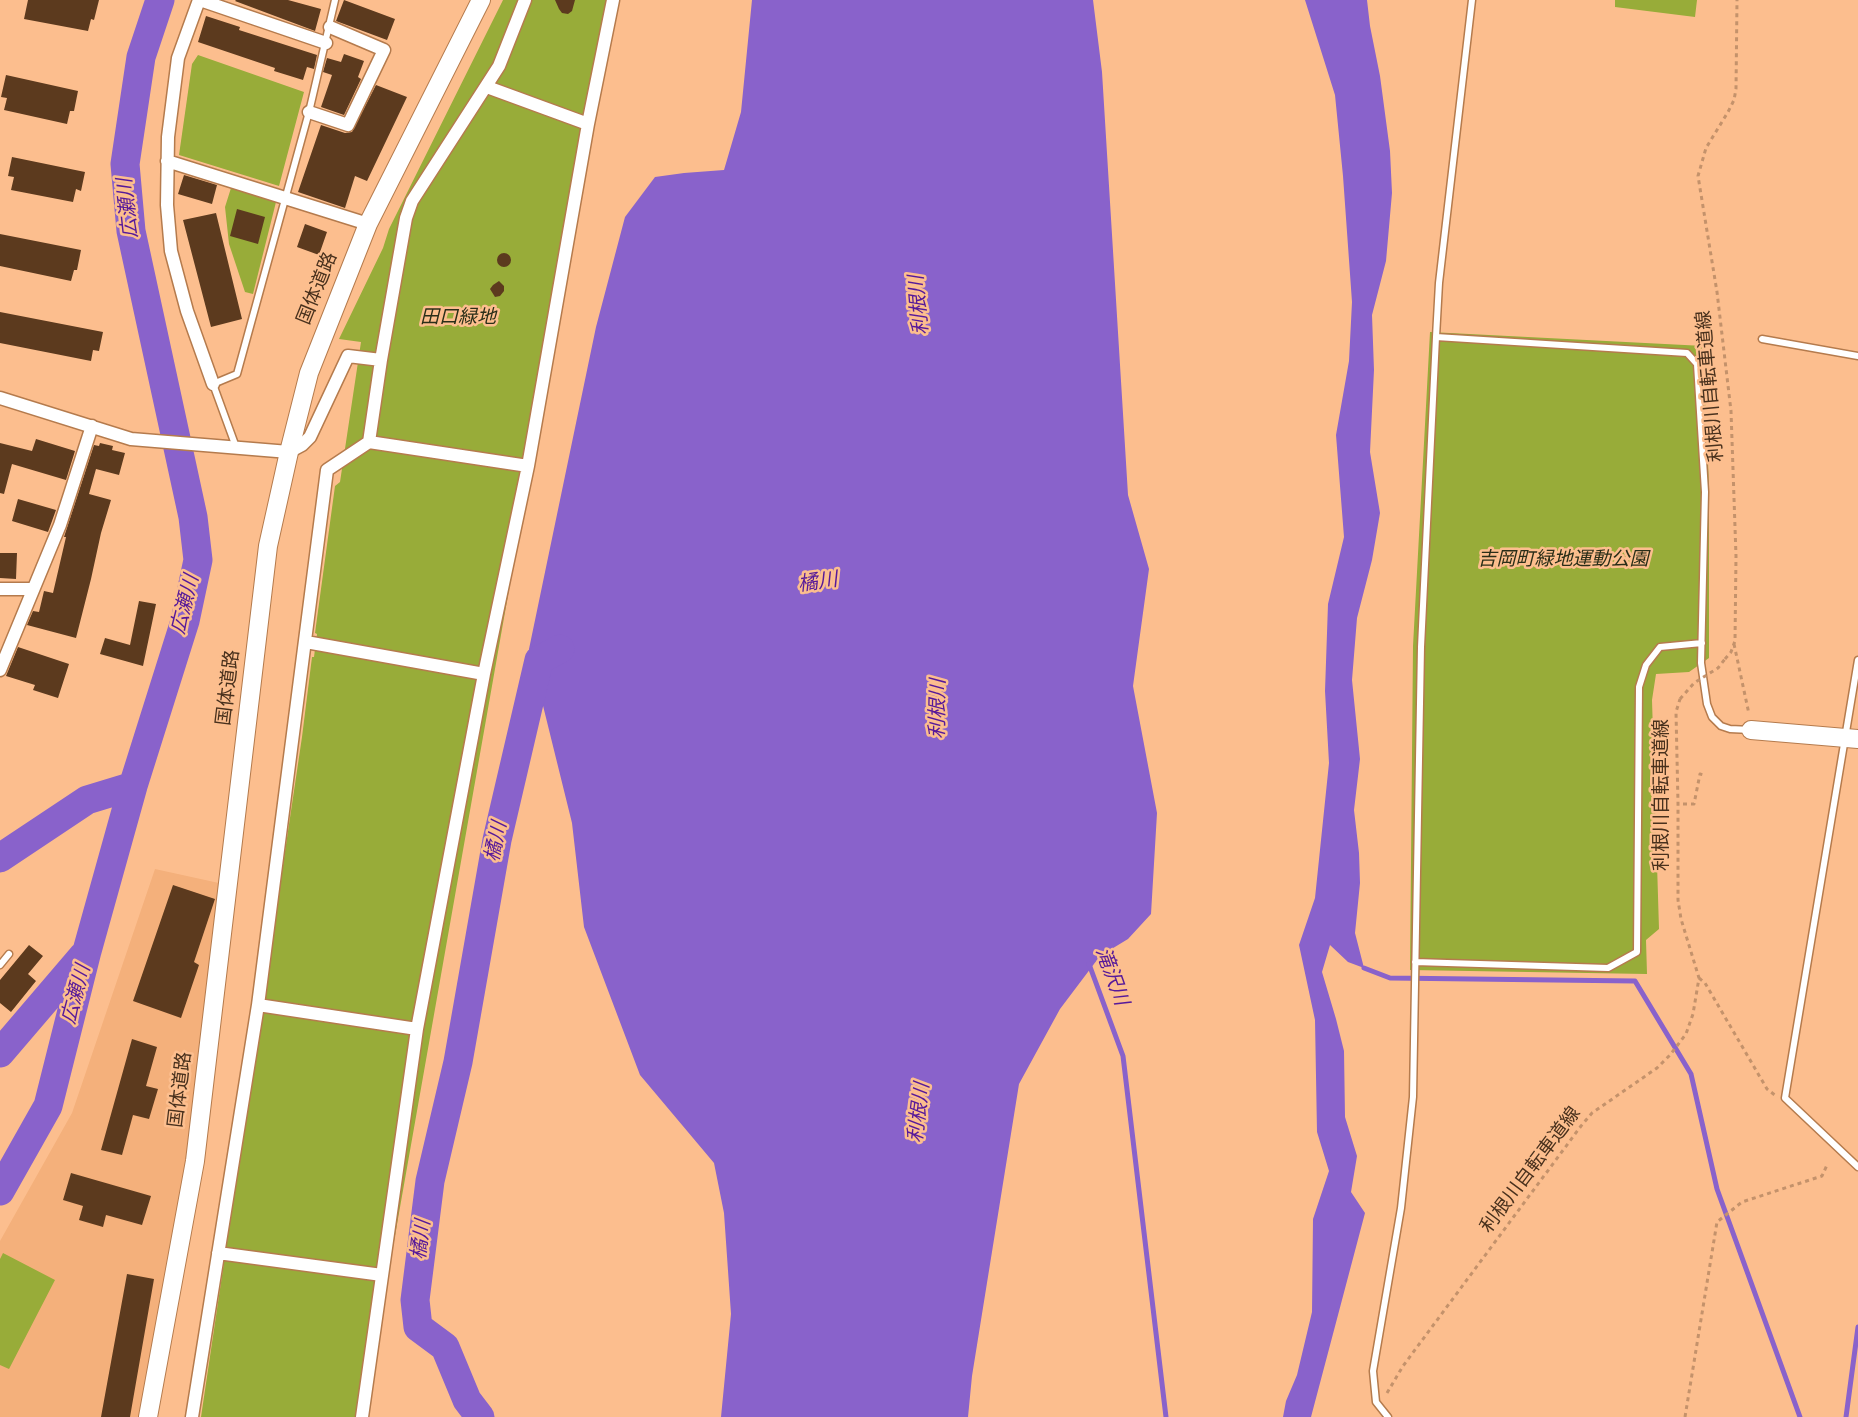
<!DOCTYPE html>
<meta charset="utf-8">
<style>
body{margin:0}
canvas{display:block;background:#fcbe8e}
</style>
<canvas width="1858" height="1417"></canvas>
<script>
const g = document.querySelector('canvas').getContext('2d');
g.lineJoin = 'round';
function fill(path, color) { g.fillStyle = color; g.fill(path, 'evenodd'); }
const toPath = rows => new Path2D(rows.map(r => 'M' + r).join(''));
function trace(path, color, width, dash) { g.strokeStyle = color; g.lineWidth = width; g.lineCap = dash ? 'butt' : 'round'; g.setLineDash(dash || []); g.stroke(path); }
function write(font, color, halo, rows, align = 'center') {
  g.font = font + ' Spectral,"Noto Sans JP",serif'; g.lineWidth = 5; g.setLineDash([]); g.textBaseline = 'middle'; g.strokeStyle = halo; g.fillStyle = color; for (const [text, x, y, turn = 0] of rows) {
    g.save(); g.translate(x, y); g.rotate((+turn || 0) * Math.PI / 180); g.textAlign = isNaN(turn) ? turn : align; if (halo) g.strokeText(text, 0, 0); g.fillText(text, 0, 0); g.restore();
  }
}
fill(toPath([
 [155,869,228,885,195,1161,148,1417,0,1417,0,1241,72,1113]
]), '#f4b07b');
fill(toPath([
 [503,0,613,0,363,1417,201,1417,302,737,312,657,314,657,317,634,315,633,335,486,340,482,361,342,339,339,383,248,389,229],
 [1615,0,1697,0,1695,17,1615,7],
 [198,55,304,92,279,186,179,155,192,64],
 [231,188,276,202,253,294,245,292,229,244,225,207],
 [1430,332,1704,346,1709,490,1709,658,1689,672,1656,674,1652,700,1659,929,1646,940,1647,974,1410,970,1413,646],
 [3,1253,55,1280,9,1369,0,1365,0,1259]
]), '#98ac39');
fill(toPath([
 [752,0,1093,0,1102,72,1128,495,1149,569,1133,686,1157,813,1151,914,1128,939,1100,956,1060,1009,1019,1084,972,1376,968,1417,721,1417,731,1314,724,1213,714,1163,640,1075,584,927,572,823,529,649,596,327,625,217,655,177,684,173,724,170,741,112],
 [1305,0,1367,0,1370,26,1380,76,1390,151,1392,193,1386,261,1372,315,1374,370,1370,452,1380,513,1372,560,1357,618,1352,680,1360,759,1354,810,1359,853,1360,883,1355,933,1364,968,1348,962,1330,945,1322,972,1336,1019,1344,1051,1345,1117,1357,1156,1351,1192,1365,1213,1311,1417,1283,1417,1286,1401,1297,1375,1312,1312,1313,1219,1329,1171,1317,1132,1315,1020,1299,945,1315,898,1329,763,1325,691,1328,604,1344,537,1336,435,1349,361,1352,302,1343,176,1335,95]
]), '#8962cb');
trace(toPath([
 [1089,964,1123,1056,1166,1417],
 [1364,968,1390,978,1635,981,1691,1074,1717,1189,1800,1417],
 [1846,1417,1858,1327]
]), '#8962cb', 5);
trace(toPath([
 [0,858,87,800,133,786],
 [0,1053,83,956],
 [0,1191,48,1106,87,951,133,786,185,621,198,560,193,517,131,231,125,164,141,57,160,0],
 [480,1417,467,1400,445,1347,418,1327,415,1300,430,1181,458,1062,497,840,539,660,560,649]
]), '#8962cb', 29);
fill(toPath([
 [28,0,99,0,94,20,91,19,88,31,24,19],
 [236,0,288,0,321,9,315,31,235,1],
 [344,0,395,19,387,40,336,21],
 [555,0,575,0,572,11,568,14,562,13,559,9],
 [206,16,240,27,239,30,317,55,314,69,307,67,303,80,274,71,275,68,198,42],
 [344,54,364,61,358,77,361,79,344,115,321,107,332,75,323,72,327,58,341,62],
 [6,75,78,91,74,111,70,111,67,124,4,110,7,98,1,97],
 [376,85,407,97,367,181,355,176,345,208,298,192,321,125,345,133,352,132],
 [12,157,85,172,81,191,76,189,73,202,11,190,14,177,8,176],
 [184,175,217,185,212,204,178,194],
 [237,209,265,217,258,244,230,236],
 [216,213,242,319,211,327,183,220],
 [305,224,327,232,319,255,297,247],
 [0,234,81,250,77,270,74,270,71,281,0,266],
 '497 260a7 7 0 1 1 14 0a7 7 0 1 1-14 0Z',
 [499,281,504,286,504,291,500,296,495,297,490,289,493,285],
 [0,312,103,332,99,351,93,350,91,361,0,343],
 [36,439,75,451,66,480,12,464,4,494,0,493,0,443,32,451],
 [100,443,113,446,112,450,125,453,119,475,96,469,89,494,111,500,101,533,91,579,76,638,27,625,33,611,39,612,44,591,53,593,66,537,64,537,94,445,99,446],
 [18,499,56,510,48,532,12,521],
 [0,553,17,553,16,579,0,578],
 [139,601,156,604,143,666,100,654,105,638,130,645],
 [18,647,69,664,58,698,33,690,35,685,6,676],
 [173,885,215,899,194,962,199,965,181,1018,133,1001],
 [29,945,43,956,28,974,36,981,11,1012,0,1003,0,980],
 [132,1039,157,1047,146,1086,158,1089,149,1119,133,1115,122,1155,101,1150],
 [71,1173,151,1196,142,1225,106,1215,103,1227,79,1220,83,1206,63,1200],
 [127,1274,154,1279,130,1417,101,1417]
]), '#5c3a1e');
const lane = toPath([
 [1436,337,1687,353,1697,364,1705,492,1701,663,1707,704,1712,717,1721,726,1730,729,1751,730],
 [1762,339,1858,356],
 [236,447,213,384,237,374,309,112,335,0],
 [1858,660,1785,1098,1858,1167],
 [1415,962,1608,968,1637,952,1639,687,1646,665,1660,647,1702,643],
 [0,965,9,954],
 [1388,1417,1376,1402,1373,1371,1401,1208,1413,1097,1421,647,1436,337,1439,283,1472,0]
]);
const street = toPath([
 [199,0,178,58,168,137,167,205,171,251,187,311,213,384],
 [200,0,326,43],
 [487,87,588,124],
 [309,112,348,125,384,50,330,27],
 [167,161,368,224],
 [381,360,406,218,412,201,499,66,525,0],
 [0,398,131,439,289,452,302,445,310,437,348,356,381,360,369,442,327,470,258,1005,192,1417],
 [369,442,528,466],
 [0,589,33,589],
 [306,642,484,674],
 [0,670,60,525,92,426],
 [258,1005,417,1029],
 [218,1253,382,1275],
 [362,1417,417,1029,484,674,528,466,588,124,613,0]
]);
const secondary = toPath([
 [1751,730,1858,739],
 [148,1417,195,1161,268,546,289,452,309,373,368,224,481,0]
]);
trace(lane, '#b57b4d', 9);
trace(street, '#b57b4d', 15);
trace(secondary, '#b57b4d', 20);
trace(toPath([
 [1734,644,1749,714],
 [1725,659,1731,652,1735,641,1736,556,1731,411,1717,292,1698,176,1706,148,1728,112,1734,100,1736,89,1737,0],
 [1649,804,1673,803],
 [1683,804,1694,804,1700,774,1704,775],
 [1699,978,1705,983,1767,1089,1776,1096],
 [1387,1393,1403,1366,1581,1126,1592,1113,1657,1068,1670,1055,1686,1034,1693,1014,1699,978,1681,919,1678,900,1678,803,1676,712,1680,699],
 [1685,1417,1717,1222,1742,1202,1822,1176,1827,1165]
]), '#c4926b', 3, [4, 4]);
trace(lane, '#fff', 6);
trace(street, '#fff', 12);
trace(secondary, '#fff', 18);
trace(toPath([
 [1680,699,1694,683,1718,668,1725,659]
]), '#c4926b', 3, [4, 4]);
write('19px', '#49311d', '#fcbe8e', [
 ["国体道路",319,289,-68],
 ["利根川自転車道線",1712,386,-95],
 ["国体道路",230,688,-83],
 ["利根川自転車道線",1663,795,-90],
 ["国体道路",182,1090,-83],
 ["利根川自転車道線",1532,1171,-53]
]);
write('italic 19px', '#2a2e18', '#fcbe8e', [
 ["田口緑地",458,319],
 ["吉岡町緑地運動公園",1563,561]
]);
write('italic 20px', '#56199a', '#fcbe8e', [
 ["広瀬川",130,208,-96],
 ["利根川",921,305,-95],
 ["橘川",818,584,-8],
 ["広瀬川",187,605,-76],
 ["利根川",940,709,-89],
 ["橘川",498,842,-78],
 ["滝沢川",1110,977,70],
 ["広瀬川",78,995,-75],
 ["利根川",921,1113,-83],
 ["橘川",423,1240,-83]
]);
</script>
